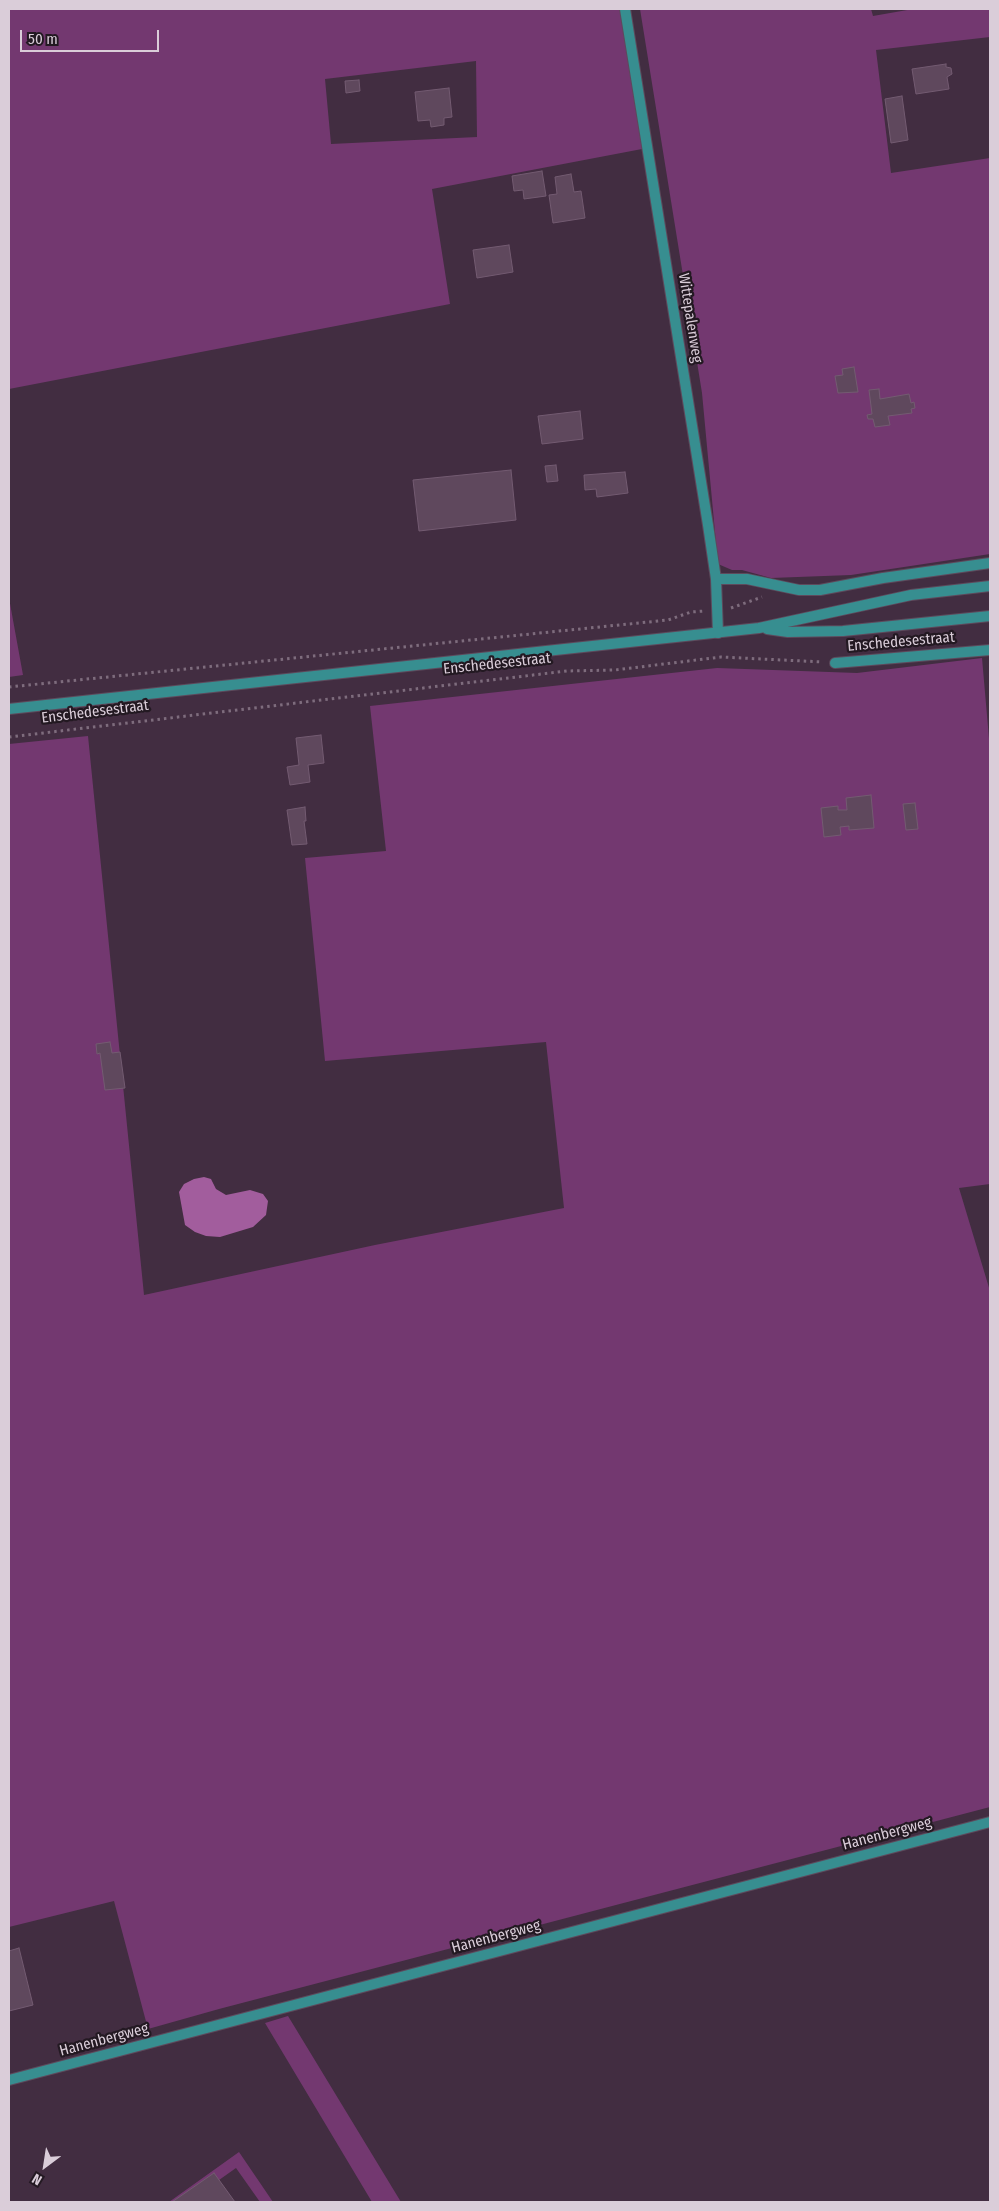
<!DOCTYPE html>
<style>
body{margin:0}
#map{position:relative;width:999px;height:2211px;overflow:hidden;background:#422d41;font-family:"Fira Sans Condensed",sans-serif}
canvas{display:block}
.frame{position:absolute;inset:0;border:10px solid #dacdd9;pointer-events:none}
.north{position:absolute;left:20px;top:2141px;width:50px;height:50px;-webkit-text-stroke:4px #231922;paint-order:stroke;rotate:211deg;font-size:14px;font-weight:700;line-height:20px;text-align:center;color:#dacdd9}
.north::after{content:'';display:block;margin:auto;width:18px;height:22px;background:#dacdd9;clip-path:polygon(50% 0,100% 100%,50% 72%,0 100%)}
.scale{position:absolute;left:20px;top:30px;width:139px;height:22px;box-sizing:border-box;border:2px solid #dacdd9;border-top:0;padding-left:6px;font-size:15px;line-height:18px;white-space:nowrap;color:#dacdd9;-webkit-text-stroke:4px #231922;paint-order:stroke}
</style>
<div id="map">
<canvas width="999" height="2211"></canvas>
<div class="frame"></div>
<div class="north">N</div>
<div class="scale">50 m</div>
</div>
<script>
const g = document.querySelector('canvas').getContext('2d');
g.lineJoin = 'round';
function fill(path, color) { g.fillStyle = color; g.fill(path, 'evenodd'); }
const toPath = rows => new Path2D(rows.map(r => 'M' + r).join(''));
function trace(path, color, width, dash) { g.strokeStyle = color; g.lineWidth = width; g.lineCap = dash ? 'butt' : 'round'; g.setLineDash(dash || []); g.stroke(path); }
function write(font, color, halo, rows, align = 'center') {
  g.font = font + ' "Fira Sans Condensed",sans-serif'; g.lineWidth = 4.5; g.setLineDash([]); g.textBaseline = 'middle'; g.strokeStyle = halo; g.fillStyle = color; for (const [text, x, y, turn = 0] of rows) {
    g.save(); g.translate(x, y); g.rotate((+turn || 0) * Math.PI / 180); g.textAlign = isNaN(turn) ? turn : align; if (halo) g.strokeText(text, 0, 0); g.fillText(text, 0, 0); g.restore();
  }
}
fill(toPath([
 [9,9,620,9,642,149,432,189,450,304,9,389],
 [476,61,477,137,331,144,325,79],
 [640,9,871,9,873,16,913,9,990,9,990,37,876,50,891,173,990,158,990,554,851,575,771,578,742,570,732,570,718,564,702,393],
 [9,598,23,675,9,677],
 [982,658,990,750,990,1184,959,1188,990,1291,990,1807,219,2009,148,2029,114,1901,9,1927,9,744,88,736,144,1295,375,1245,564,1208,546,1042,325,1061,305,858,386,851,370,706,717,668,857,673],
 [288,2016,401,2202,372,2202,265,2023],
 [239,2152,273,2202,260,2202,236,2168,188,2202,169,2202]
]), '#733870');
fill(toPath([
 [204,1177,211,1179,216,1189,226,1195,250,1190,263,1194,268,1201,266,1215,253,1227,220,1237,206,1236,195,1232,185,1225,179,1192,184,1184,194,1179]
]), '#a25d9d');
const building = toPath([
 [946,64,946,67,951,68,952,74,947,77,949,89,916,94,912,69,946,64],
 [359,80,360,91,346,93,345,81,359,80],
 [449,88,452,117,444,118,444,125,431,127,430,120,418,121,415,92,449,88],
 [902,96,908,140,891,143,885,99,902,96],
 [542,171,546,196,524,199,523,190,514,191,512,176,542,171],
 [571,174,574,192,581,191,585,218,553,223,549,195,557,194,555,177,571,174],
 [509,245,513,272,477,278,473,250,509,245],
 [854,367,858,392,838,393,835,376,843,375,842,369,854,367],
 [879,389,880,399,909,394,911,403,914,402,915,408,911,409,912,413,888,416,890,425,875,427,873,419,868,419,867,415,872,414,869,390,879,389],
 [580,411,583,439,542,444,538,416,580,411],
 [556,465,558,481,547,482,545,466,556,465],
 [511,470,516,520,419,531,413,480,511,470],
 [625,472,628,493,597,497,596,489,585,490,584,475,625,472],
 [321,735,324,763,308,765,310,782,290,785,287,767,299,765,296,738,321,735],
 [871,795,874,828,849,830,849,826,840,827,841,835,824,837,821,808,838,806,838,810,847,810,846,798,871,795],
 [915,803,918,829,906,830,903,804,915,803],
 [305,807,306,821,304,821,307,844,292,845,287,810,305,807],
 [110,1042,112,1053,120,1052,125,1088,105,1090,100,1053,97,1054,96,1044,110,1042],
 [19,1948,33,2005,9,2011,9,1951,19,1948],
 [214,2173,235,2202,172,2202,214,2173]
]);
fill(building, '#5f485d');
trace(building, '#735b71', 1);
const minor = toPath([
 [625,9,708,525,716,579,718,633],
 [716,579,747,579,799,590,820,590,883,578,990,563],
 [835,663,990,650],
 [9,2080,990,1822]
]);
const tertiary = toPath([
 [767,629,788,632,843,631,990,616],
 [9,709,759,628,911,595,990,586]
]);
trace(minor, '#5d4a5c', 12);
trace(tertiary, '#5d4a5c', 12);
trace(toPath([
 [731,608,762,597],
 [9,687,668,620,691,612,704,611],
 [9,737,567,671,615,670,721,657,823,662]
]), '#7e6c7d', 3, [2.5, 4]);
trace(minor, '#378e90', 10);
trace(tertiary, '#378e90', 10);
write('15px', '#dacdd9', '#231922', [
 ["Wittepalenweg",690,318,81],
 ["Enschedesestraat",901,642,-5],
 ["Enschedesestraat",497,664,-6],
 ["Enschedesestraat",95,712,-7],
 ["Hanenbergweg",887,1834,-15],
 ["Hanenbergweg",496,1937,-15],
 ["Hanenbergweg",104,2040,-15]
]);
</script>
